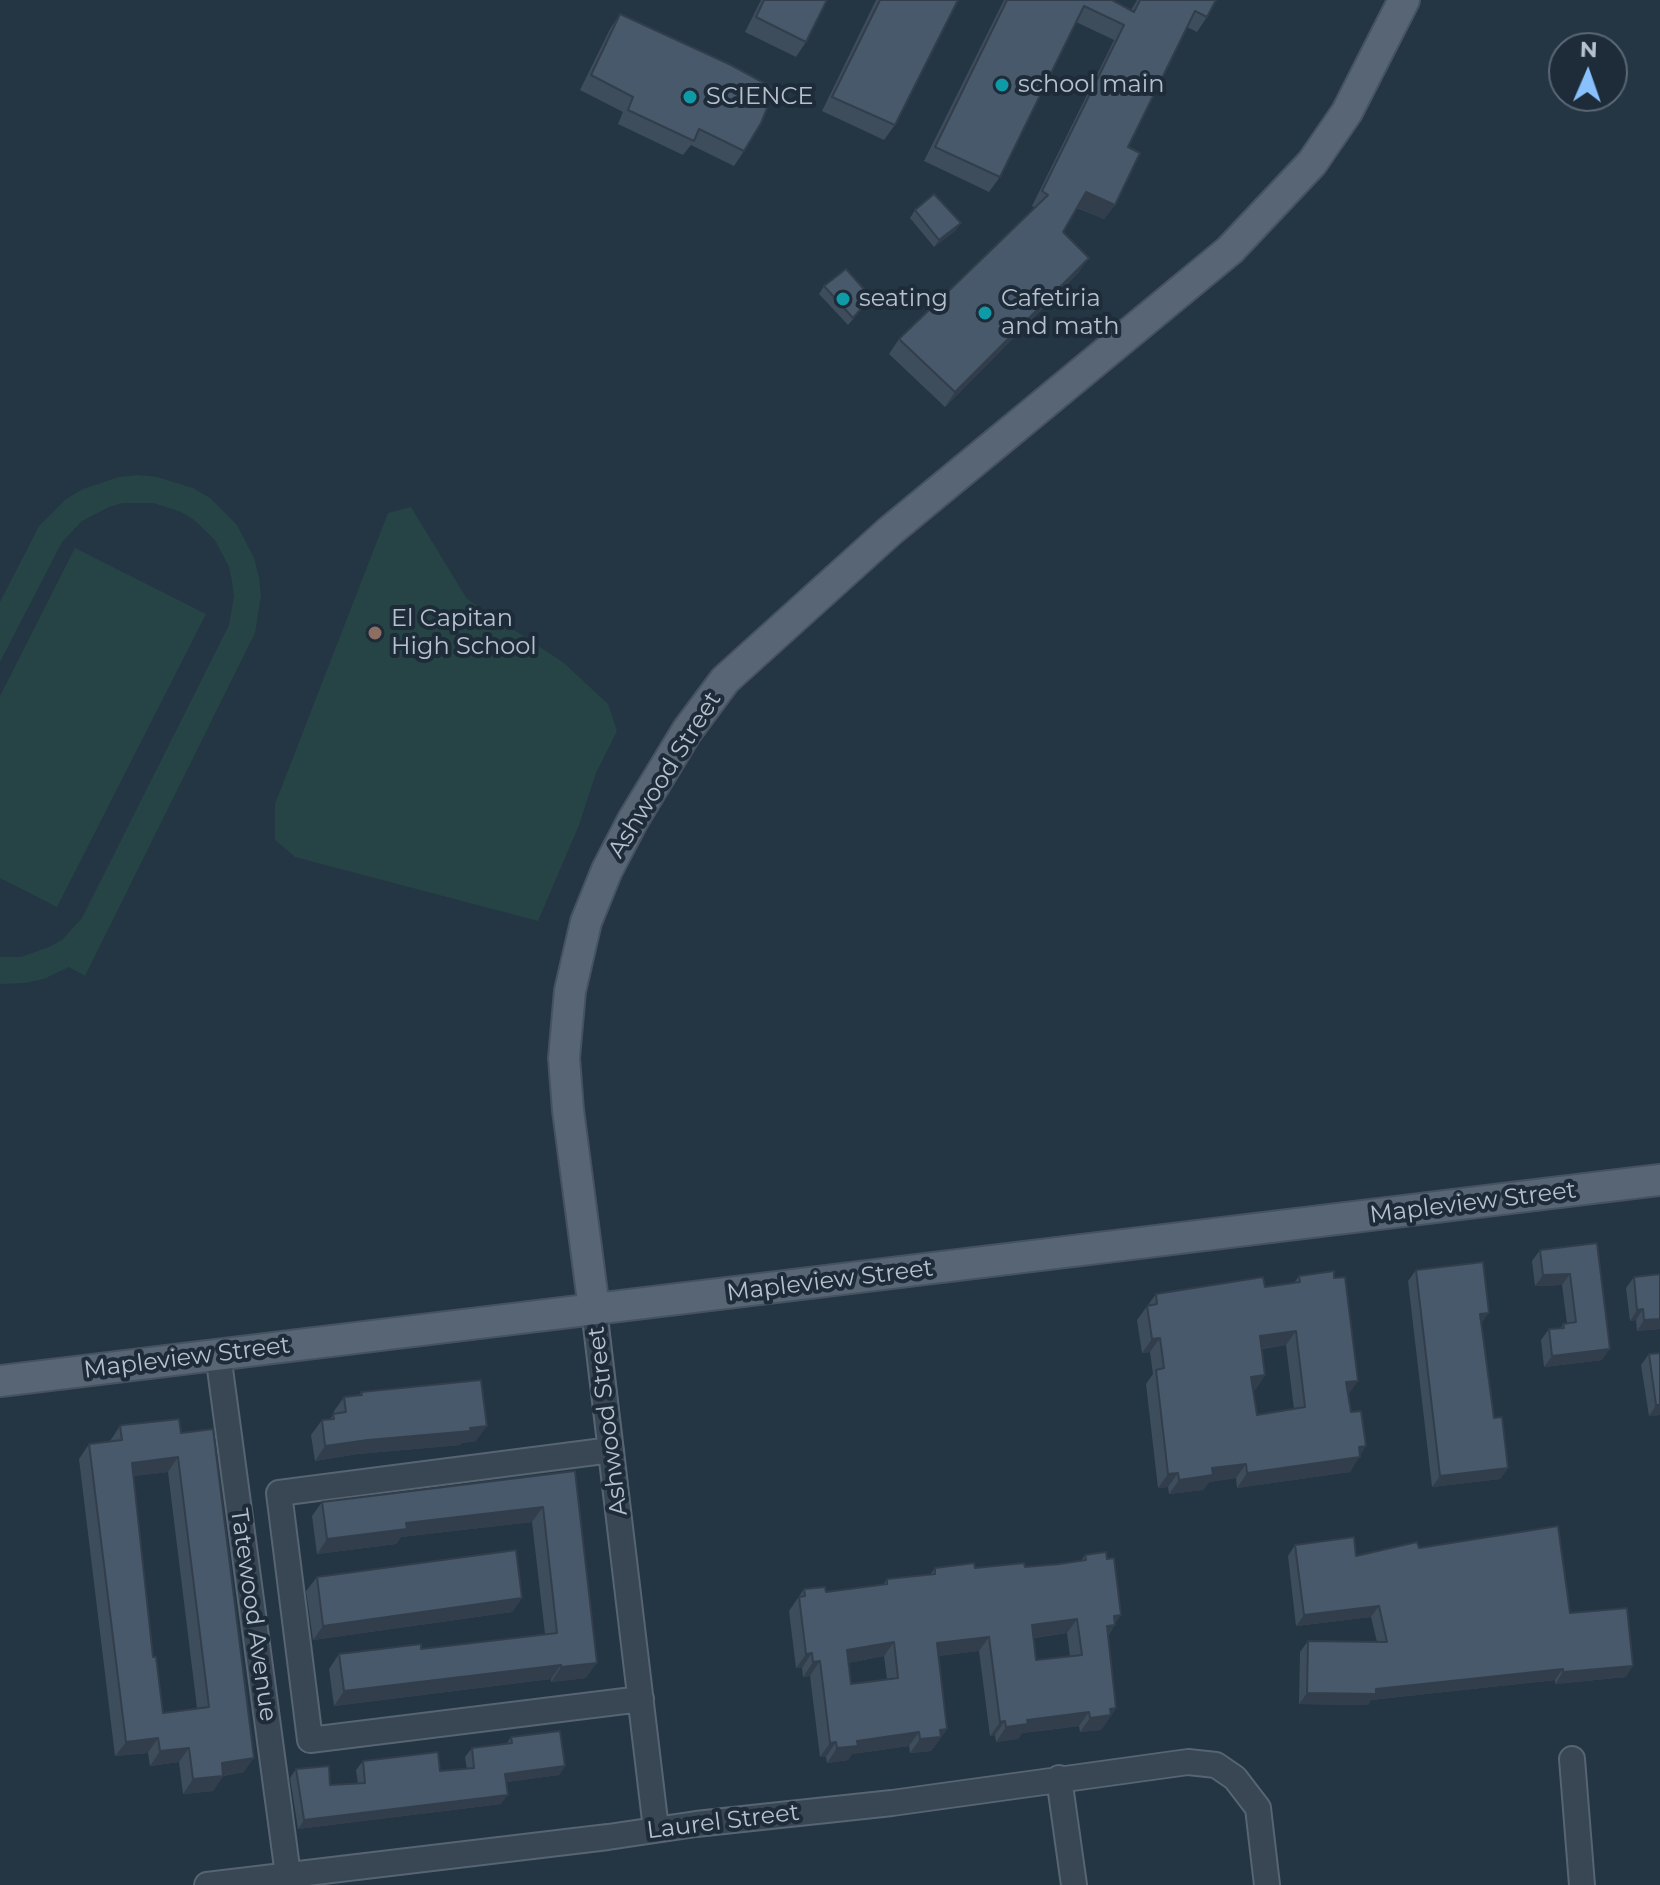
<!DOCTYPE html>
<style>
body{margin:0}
#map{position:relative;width:1660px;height:1885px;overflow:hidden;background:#243544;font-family:Montserrat,sans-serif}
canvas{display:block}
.north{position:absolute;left:1548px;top:32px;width:80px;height:80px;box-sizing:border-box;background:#1e2b39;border:2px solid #5b6774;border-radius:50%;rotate:2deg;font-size:22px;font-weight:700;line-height:32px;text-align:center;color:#b6c1cd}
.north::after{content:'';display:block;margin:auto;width:28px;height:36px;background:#89c1ff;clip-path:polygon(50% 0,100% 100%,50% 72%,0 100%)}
</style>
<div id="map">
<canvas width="1660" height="1885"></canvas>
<div class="north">N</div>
</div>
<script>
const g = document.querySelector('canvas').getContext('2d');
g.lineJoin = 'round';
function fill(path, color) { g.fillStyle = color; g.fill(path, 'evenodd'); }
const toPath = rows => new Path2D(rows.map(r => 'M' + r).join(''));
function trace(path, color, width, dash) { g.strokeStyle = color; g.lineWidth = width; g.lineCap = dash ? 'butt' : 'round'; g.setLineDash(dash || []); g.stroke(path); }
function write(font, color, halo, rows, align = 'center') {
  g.font = font + ' Montserrat,sans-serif'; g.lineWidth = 8; g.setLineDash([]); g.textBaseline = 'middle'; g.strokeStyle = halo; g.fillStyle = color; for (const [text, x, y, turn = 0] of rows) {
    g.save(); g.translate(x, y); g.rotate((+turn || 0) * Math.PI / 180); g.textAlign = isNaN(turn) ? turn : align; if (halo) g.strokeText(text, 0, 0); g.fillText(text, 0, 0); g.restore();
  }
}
fill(toPath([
 [138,475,157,477,193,488,210,498,237,525,254,558,259,577,261,596,255,633,85,976,69,967,44,979,25,983,0,984,0,957,21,957,49,947,62,940,82,918,229,625,234,596,232,581,229,567,215,540,194,520,181,512,153,503,123,503,109,507,82,521,62,542,0,662,0,602,39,526,66,499,83,489,119,477],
 [411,507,467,599,564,663,608,704,617,731,596,773,579,825,538,921,295,857,275,840,275,804,388,513],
 [75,548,206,614,57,907,0,878,0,696]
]), '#264445');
const minor = toPath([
 [594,1309,656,1829],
 [218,1354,288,1875],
 [611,1450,279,1493,310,1740,641,1699],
 [1572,1759,1582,1885],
 [1059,1778,1074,1885],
 [207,1885,608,1837,696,1824,892,1803,1188,1762,1216,1765,1235,1778,1258,1808,1267,1885]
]);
const major = toPath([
 [594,1309,568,1110,564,1058,570,991,586,922,607,870,633,820,687,731,725,680,890,531,1230,250,1312,163,1347,112,1404,0],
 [0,1381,1660,1180]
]);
trace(minor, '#576471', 28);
trace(major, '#465260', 34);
trace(minor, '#394654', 24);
trace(major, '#576574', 30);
fill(toPath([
 [761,0,827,0,806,42,796,57,745,32],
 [876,0,958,0,895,125,884,140,822,111],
 [1004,0,1112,0,1131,10,1137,0,1216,0,1207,17,1197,32,1187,27,1128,147,1115,205,1104,219,1077,208,1063,232,1079,272,945,407,889,354,899,339,1035,208,1032,206,1114,40,1076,22,1000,177,989,192,924,161],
 [620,14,744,151,734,166,691,145,683,155,618,124,623,112,580,90,610,29],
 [915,210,956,230,934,247,910,218],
 [824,286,866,304,848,325,819,294],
 [1597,1243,1602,1360,1544,1367,1541,1340,1549,1329,1561,1328,1563,1324,1567,1323,1562,1285,1535,1286,1532,1261,1540,1250],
 [1416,1270,1481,1324,1494,1418,1508,1468,1500,1479,1432,1487,1408,1281],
 [1299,1276,1348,1395,1360,1455,1350,1472,1237,1488,1236,1478,1209,1482,1203,1490,1169,1494,1168,1487,1158,1488,1146,1384,1153,1374,1150,1352,1142,1353,1137,1320,1156,1294,1265,1287,1294,1283],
 [1286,1345,1294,1409,1257,1415,1253,1390,1255,1390,1265,1375,1262,1349],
 [1634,1277,1660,1329,1637,1331,1636,1320,1630,1321,1626,1288],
 [1649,1354,1660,1415,1649,1416,1641,1365],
 [361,1392,476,1441,462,1443,460,1445,358,1454,315,1461,311,1435,322,1420,330,1419,334,1414,334,1411,344,1397,359,1395],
 [120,1426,181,1433,244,1772,223,1776,213,1791,183,1794,179,1762,150,1766,148,1753,115,1756,79,1459,89,1444,110,1441],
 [168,1472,197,1708,163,1713,153,1657,133,1476],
 [575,1471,586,1678,551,1682,551,1679,334,1706,329,1669,339,1654,421,1649,545,1634,532,1522,401,1537,396,1544,317,1554,312,1516,322,1502],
 [1295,1545,1356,1556,1419,1548,1570,1613,1626,1677,1555,1684,1555,1680,1371,1700,1368,1705,1299,1704,1300,1652,1308,1641,1377,1642,1371,1617,1296,1626,1288,1556],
 [1085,1555,1115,1624,1108,1636,1116,1708,1101,1730,1080,1732,1079,1726,1048,1730,1022,1733,1018,1739,996,1742,995,1735,990,1736,979,1651,938,1656,947,1729,931,1751,910,1753,909,1746,852,1754,848,1760,827,1763,826,1757,820,1757,810,1676,803,1677,802,1668,796,1668,789,1611,804,1589,826,1592,883,1585,887,1579,930,1575,935,1568,1025,1567,1059,1564,1081,1561],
 [1067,1633,1070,1656,1036,1660,1034,1638],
 [884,1656,887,1679,851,1684,848,1663],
 [317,1577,522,1598,512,1612,313,1640,306,1591],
 [511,1737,565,1766,559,1775,506,1782,501,1804,298,1829,290,1778,296,1769,330,1785,358,1784,356,1770,363,1761,440,1771,467,1769,465,1757,472,1748,507,1743]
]), '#3e4d5c');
fill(toPath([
 [1086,192,1115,205,1104,219,1076,207],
 [961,223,956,230,934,247,939,240],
 [1089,258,1079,272,945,407,955,392],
 [1570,1274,1562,1285,1535,1286,1543,1275],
 [1643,1309,1636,1320,1630,1321,1637,1310],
 [1489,1313,1481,1324,1480,1314],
 [1660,1319,1660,1329,1637,1331,1644,1320],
 [1296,1331,1286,1345,1250,1350,1260,1336],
 [1160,1338,1150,1352,1142,1353,1152,1339],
 [1610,1349,1602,1360,1544,1367,1552,1356],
 [1265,1375,1255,1390,1241,1392,1251,1377],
 [1358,1381,1348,1395,1346,1382],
 [1656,1405,1660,1405,1660,1415,1649,1416],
 [487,1426,476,1441,462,1443,460,1445,358,1454,315,1461,325,1446,368,1440],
 [1366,1446,1350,1472,1237,1488,1247,1473],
 [178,1457,168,1472,121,1478,132,1463],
 [1246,1464,1236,1478,1209,1482,1203,1490,1169,1494,1179,1480,1212,1468],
 [1508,1468,1500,1479,1432,1487,1440,1476],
 [1178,1473,1168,1487,1158,1488,1168,1474],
 [543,1507,532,1522,401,1537,396,1544,317,1554,327,1539,406,1523],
 [522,1598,512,1612,313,1640,323,1626],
 [1379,1606,1371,1617,1296,1626,1304,1615],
 [1121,1615,1105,1639,1097,1640,1114,1616],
 [1077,1619,1067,1633,1022,1639,1032,1625],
 [989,1637,979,1651,927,1657,937,1643],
 [894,1642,884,1656,837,1665,847,1650],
 [812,1653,802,1668,796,1668,806,1654],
 [820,1661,810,1676,803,1677,813,1662],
 [597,1663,586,1678,551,1682,561,1667],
 [561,1665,551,1679,334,1706,344,1691],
 [1633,1666,1626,1677,1555,1684,1563,1672],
 [1563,1669,1555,1680,1371,1700,1368,1705,1299,1704,1307,1693,1376,1689],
 [1116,1708,1101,1730,1080,1732,1090,1718,1110,1709],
 [1089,1712,1079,1726,1022,1733,1018,1739,996,1742,1006,1727,1027,1720],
 [1005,1721,995,1735,990,1736,1000,1722],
 [947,1729,931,1751,910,1753,920,1739,940,1730],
 [919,1732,909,1746,852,1754,848,1760,827,1763,837,1748,857,1741],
 [158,1738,148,1753,115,1756,126,1742],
 [836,1742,826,1757,820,1757,830,1743],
 [189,1748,179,1762,150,1766,160,1751],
 [254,1758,244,1772,214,1777,223,1776,213,1791,183,1794,193,1779,222,1763],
 [565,1766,559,1775,499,1783,505,1774],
 [508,1795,501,1804,298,1829,304,1820]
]), '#323e4b');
const building = toPath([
 [764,0,827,0,806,42,756,17,764,0],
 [880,0,958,0,895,125,832,97,880,0],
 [1007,0,1112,0,1134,12,1140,0,1216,0,1207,17,1195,11,1128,147,1140,153,1115,205,1086,192,1063,232,1089,258,955,392,899,339,1048,195,1042,191,1124,25,1084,6,1000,177,935,147,1007,0],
 [620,14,731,65,775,89,761,123,744,151,699,129,694,141,628,110,633,97,591,75,620,14],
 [934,194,961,223,939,240,915,210,934,194],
 [846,269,871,297,853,318,824,286,846,269],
 [1597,1243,1610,1349,1552,1356,1549,1329,1564,1328,1563,1324,1576,1322,1570,1274,1543,1275,1540,1250,1597,1243],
 [1483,1262,1489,1313,1480,1314,1494,1418,1502,1417,1508,1468,1440,1476,1416,1270,1483,1262],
 [1334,1271,1334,1278,1345,1277,1358,1381,1346,1382,1351,1412,1361,1411,1366,1446,1359,1447,1360,1457,1247,1473,1246,1464,1212,1468,1213,1475,1179,1480,1178,1473,1168,1474,1156,1370,1164,1368,1160,1338,1152,1339,1147,1306,1157,1304,1156,1294,1263,1277,1265,1287,1300,1282,1299,1276,1334,1271],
 [1296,1331,1305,1407,1257,1415,1251,1377,1265,1375,1260,1336,1296,1331],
 [1660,1274,1660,1319,1644,1320,1643,1309,1637,1310,1634,1277,1660,1274],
 [1660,1353,1660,1405,1656,1405,1649,1354,1660,1353],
 [481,1380,487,1426,470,1428,471,1431,368,1440,325,1446,322,1420,334,1419,333,1414,346,1412,344,1397,362,1395,361,1392,481,1380],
 [179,1419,181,1433,213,1429,254,1758,222,1763,223,1776,193,1779,189,1748,160,1751,158,1738,126,1742,89,1444,122,1440,120,1426,123,1425,179,1419],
 [178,1457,209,1707,163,1713,156,1657,153,1657,132,1463,178,1457],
 [575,1471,597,1663,561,1667,561,1665,344,1691,339,1654,421,1644,421,1649,557,1633,543,1507,406,1523,407,1529,327,1539,322,1502,575,1471],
 [1558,1526,1570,1613,1627,1608,1633,1666,1563,1672,1563,1669,1376,1689,1376,1694,1307,1693,1308,1641,1387,1642,1379,1606,1304,1615,1295,1545,1354,1537,1356,1556,1417,1542,1419,1548,1558,1526],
 [516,1550,522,1598,323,1626,317,1577,516,1550],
 [1106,1552,1107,1559,1114,1558,1121,1615,1114,1616,1115,1625,1107,1626,1116,1708,1110,1709,1111,1715,1090,1718,1089,1712,1027,1720,1028,1724,1006,1727,1005,1721,1000,1722,989,1637,937,1643,947,1729,940,1730,941,1737,920,1739,919,1732,857,1741,858,1746,837,1748,836,1742,830,1743,820,1661,813,1662,812,1653,806,1654,799,1597,805,1596,804,1589,825,1587,826,1592,887,1584,887,1579,935,1574,935,1568,974,1563,975,1568,1024,1563,1025,1567,1059,1564,1086,1560,1085,1555,1106,1552],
 [1077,1619,1082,1655,1036,1660,1032,1625,1077,1619],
 [894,1642,898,1678,851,1684,847,1650,894,1642],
 [560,1731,565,1766,505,1774,508,1795,304,1820,296,1769,329,1766,330,1785,365,1783,363,1761,438,1752,440,1771,474,1768,472,1748,512,1743,511,1737,560,1731]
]);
fill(building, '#48596b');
trace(building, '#323e4b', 2);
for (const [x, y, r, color] of [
 [1002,85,8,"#0f9aa8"],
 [690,97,8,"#0f9aa8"],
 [843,299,8,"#0f9aa8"],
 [985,313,8,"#0f9aa8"],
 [375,633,8,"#8d6e63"]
]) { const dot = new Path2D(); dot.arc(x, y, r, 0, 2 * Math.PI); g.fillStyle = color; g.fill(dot); trace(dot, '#1e2b39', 3); }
write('24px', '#b6c1cd', '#1e2b39', [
 ["school main",1018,85],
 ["SCIENCE",706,97],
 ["seating",859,299],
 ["Cafetiria",1001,299],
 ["and math",1001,327],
 ["El Capitan",391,619],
 ["High School",391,647]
], 'left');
write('24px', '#b6c1cd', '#1e2b39', [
 ["Ashwood Street",665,775,-58],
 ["Mapleview Street",1473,1203,-7],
 ["Mapleview Street",830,1281,-7],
 ["Mapleview Street",187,1358,-7],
 ["Ashwood Street",608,1421,-97],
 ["Tatewood Avenue",253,1615,82],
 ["Laurel Street",723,1822,-7]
]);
</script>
